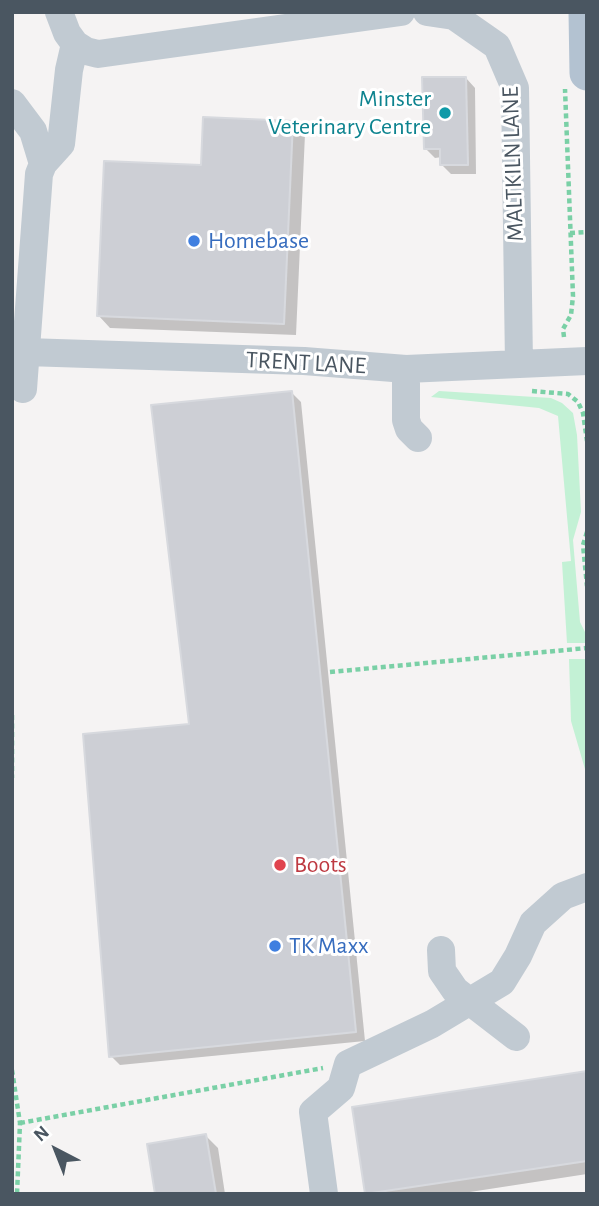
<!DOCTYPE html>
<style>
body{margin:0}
#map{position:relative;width:599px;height:1206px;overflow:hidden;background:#f5f3f3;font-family:"Alegreya Sans",sans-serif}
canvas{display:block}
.frame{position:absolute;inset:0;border:14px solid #4a5661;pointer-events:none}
.north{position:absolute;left:21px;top:1115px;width:70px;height:70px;-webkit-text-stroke:5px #fff;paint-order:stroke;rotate:318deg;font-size:19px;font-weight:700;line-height:28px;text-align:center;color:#4a5661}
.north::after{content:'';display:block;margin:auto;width:24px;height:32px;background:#4a5661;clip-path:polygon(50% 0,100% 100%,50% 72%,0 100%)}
</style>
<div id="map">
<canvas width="599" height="1206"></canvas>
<div class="frame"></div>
<div class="north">N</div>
</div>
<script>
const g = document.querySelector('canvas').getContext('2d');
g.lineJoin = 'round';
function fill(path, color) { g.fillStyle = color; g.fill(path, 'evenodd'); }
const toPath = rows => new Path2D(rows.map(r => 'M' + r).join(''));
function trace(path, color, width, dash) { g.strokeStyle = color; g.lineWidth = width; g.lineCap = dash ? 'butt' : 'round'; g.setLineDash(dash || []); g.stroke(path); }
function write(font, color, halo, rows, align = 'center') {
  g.font = font + ' "Alegreya Sans",sans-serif'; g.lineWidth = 6; g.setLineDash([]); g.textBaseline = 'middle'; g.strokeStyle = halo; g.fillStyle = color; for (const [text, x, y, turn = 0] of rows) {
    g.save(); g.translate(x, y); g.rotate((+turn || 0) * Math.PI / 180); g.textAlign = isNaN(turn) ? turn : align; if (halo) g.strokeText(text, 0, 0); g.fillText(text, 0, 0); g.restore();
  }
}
fill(toPath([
 [439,391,551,398,562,403,573,413,577,435,581,512,573,540,580,622,587,636,587,643,567,643,562,562,571,561,558,416,539,408,431,397],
 [569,659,587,659,587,776,571,721]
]), '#c3f1d5');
fill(toPath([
 [466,78,475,88,476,174,451,174,442,165,442,157,435,158,425,148],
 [293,122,305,134,296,335,110,328,99,316,203,167],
 [292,393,301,402,365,1041,120,1065,111,1056,191,726],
 [587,1073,587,1174,457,1194,367,1194],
 [206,1136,218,1148,225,1194,157,1194]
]), '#0003');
const building = toPath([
 [422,77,466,77,468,165,440,165,440,149,424,149,422,77],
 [203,117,293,121,284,324,97,316,104,161,201,165,203,117],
 [292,391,356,1032,109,1057,83,734,189,724,151,405,292,391],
 [587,1071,587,1161,365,1194,352,1107,587,1071],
 [206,1134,216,1194,155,1194,147,1144,206,1134]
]);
fill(building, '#cdcfd5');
trace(building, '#d7d9de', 2);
trace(toPath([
 [570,233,587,232],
 [564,337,563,329,571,315,573,296,565,89],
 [532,391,568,394,578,402,583,413,587,441],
 [587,532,583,545,587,586],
 [330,672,587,648],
 [12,715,12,778],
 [12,1070,20,1123,17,1194],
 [20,1123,323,1068]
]), '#7ad0a6', 4.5, [5, 3.5]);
trace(toPath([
 [59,12,67,33,75,44,86,51,98,54,401,12],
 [427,12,454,16,497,46,515,88,519,364],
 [12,103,33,131,43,164,39,174,23,389],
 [43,164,61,144,69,70,75,44],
 [26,352,304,361,406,369,587,361],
 [406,369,406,420,409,429,418,438],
 [441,950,442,971,455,990,516,1037],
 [324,1194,313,1112,341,1088,348,1064,432,1024,502,982,518,956,533,923,563,896,587,887]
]), '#c1cad2', 28);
trace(toPath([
 [586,12,587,73]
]), '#b3c2d1', 35);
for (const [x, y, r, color] of [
 [445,113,7,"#0f9aa8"],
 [194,241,7,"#3f7fe0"],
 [280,865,7,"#e0444e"],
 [275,946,7,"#3f7fe0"]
]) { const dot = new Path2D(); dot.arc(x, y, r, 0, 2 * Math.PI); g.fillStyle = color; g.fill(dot); trace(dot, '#fff', 2.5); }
write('24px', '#0d838f', '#fff', [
 ["Minster",431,99],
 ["Veterinary Centre",431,127]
], 'right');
write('24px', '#4a5661', '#fff', [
 ["MALTKILN LANE",513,164,-92],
 ["TRENT LANE",306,363,3]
]);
write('24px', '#366cbe', '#fff', [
 ["Homebase",208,241],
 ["TK Maxx",289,946]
], 'left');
write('24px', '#be3a42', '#fff', [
 ["Boots",294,865]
], 'left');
</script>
